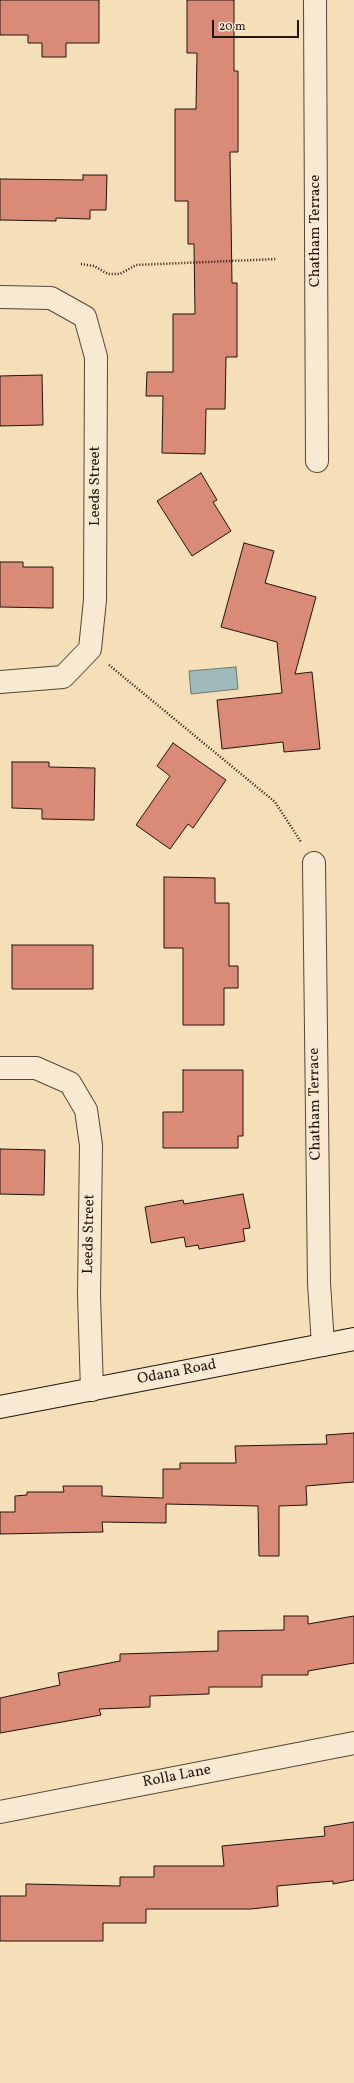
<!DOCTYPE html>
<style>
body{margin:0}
#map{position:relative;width:354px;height:2083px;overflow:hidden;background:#f4dfb9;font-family:Vollkorn,serif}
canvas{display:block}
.scale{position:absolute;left:212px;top:20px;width:87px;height:18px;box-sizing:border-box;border:2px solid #23120c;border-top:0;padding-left:5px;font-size:12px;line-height:14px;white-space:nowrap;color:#23120c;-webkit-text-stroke:3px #f8ead2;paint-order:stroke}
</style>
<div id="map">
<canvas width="354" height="2083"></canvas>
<div class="scale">20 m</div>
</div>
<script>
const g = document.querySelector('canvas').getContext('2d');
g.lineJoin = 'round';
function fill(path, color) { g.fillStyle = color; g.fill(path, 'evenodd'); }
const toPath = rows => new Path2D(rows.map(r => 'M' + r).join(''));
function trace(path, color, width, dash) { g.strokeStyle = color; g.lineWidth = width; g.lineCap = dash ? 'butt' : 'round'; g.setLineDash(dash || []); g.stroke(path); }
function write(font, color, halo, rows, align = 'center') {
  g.font = font + ' Vollkorn,serif'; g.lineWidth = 3; g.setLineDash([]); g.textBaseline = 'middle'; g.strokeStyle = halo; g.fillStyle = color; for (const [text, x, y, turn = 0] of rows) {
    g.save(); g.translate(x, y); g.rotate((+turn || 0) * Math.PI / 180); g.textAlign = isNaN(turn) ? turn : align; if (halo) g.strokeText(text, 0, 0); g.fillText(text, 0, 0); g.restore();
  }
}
const water = toPath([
 [236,667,238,689,191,694,189,671,236,667]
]);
fill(water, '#9fbab8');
trace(water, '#6d7773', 1);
const building = toPath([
 [0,0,99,0,99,43,66,43,66,57,42,57,42,43,28,43,28,35,0,35,0,0],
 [187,0,234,0,234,71,238,71,238,152,230,152,232,283,237,283,237,357,226,357,225,409,206,409,205,454,162,453,163,396,146,396,147,372,173,372,173,314,195,314,194,244,188,244,188,201,175,201,175,109,196,109,197,53,187,53,187,0],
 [83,175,107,175,106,210,90,210,90,219,56,218,56,221,0,220,0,179,83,180,83,175],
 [42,375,43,425,0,426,0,376,42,375],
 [201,473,217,500,213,502,231,531,192,556,157,501,201,473],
 [244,543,274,551,265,583,316,597,295,674,312,672,320,749,284,752,283,742,222,749,217,700,282,693,277,642,221,627,244,543],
 [0,562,23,562,23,567,53,567,53,608,0,607,0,562],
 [173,743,226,780,193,828,188,824,170,849,136,825,170,776,157,766,173,743],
 [12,762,49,762,49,767,95,768,94,820,42,819,42,809,12,808,12,762],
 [164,877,215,878,215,903,229,903,229,966,238,966,238,988,224,988,224,1025,183,1025,183,948,164,948,164,877],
 [12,945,93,945,93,989,12,989,12,945],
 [183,1070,243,1070,243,1136,238,1136,238,1148,163,1148,163,1112,183,1112,183,1070],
 [0,1149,45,1150,44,1195,0,1194,0,1149],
 [243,1194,250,1228,243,1229,245,1241,199,1249,198,1245,186,1247,184,1237,151,1243,145,1207,183,1200,184,1204,243,1194],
 [354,1433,354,1482,306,1486,307,1505,279,1506,279,1556,259,1556,258,1506,166,1504,166,1523,102,1522,103,1532,0,1534,0,1512,15,1512,15,1496,27,1495,27,1492,64,1492,63,1486,102,1486,102,1496,163,1498,163,1469,180,1469,180,1463,236,1463,235,1446,327,1444,326,1435,354,1433],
 [284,1616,308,1616,308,1624,354,1616,354,1663,308,1671,308,1675,262,1675,262,1687,209,1687,209,1694,150,1696,150,1707,99,1709,101,1715,0,1733,0,1698,60,1685,58,1673,120,1661,120,1654,218,1651,218,1631,284,1630,284,1616],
 [354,1822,354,1880,333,1884,333,1881,277,1886,278,1906,251,1909,146,1909,146,1923,103,1923,103,1941,0,1941,0,1896,26,1896,26,1884,120,1886,120,1877,154,1877,154,1866,224,1866,222,1846,325,1836,324,1827,354,1822]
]);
fill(building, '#d98b78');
trace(building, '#23120c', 1);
const street = toPath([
 [315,0,317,461],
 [0,297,51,298,85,317,96,357,95,600,90,649,63,677,0,682],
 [314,863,319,1283,323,1345],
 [0,1068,36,1068,70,1083,86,1110,91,1145,89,1295,92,1390],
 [0,1812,354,1743]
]);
const secondary = toPath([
 [0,1407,354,1339]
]);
trace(street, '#574537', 24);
trace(secondary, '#23120c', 24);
trace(toPath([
 [81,264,94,266,108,274,120,274,136,265,277,259],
 [109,665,275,802,301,842]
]), '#23120c', 2.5, [1, 2]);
trace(street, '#f8ead2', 22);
trace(secondary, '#f8ead2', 22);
write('15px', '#23120c', '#f8ead2', [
 ["Chatham Terrace",316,231,-90],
 ["Leeds Street",96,486,-90],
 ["Chatham Terrace",316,1104,-91],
 ["Leeds Street",90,1234,-89],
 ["Odana Road",177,1373,-11],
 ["Rolla Lane",177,1777,-11]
]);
</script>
